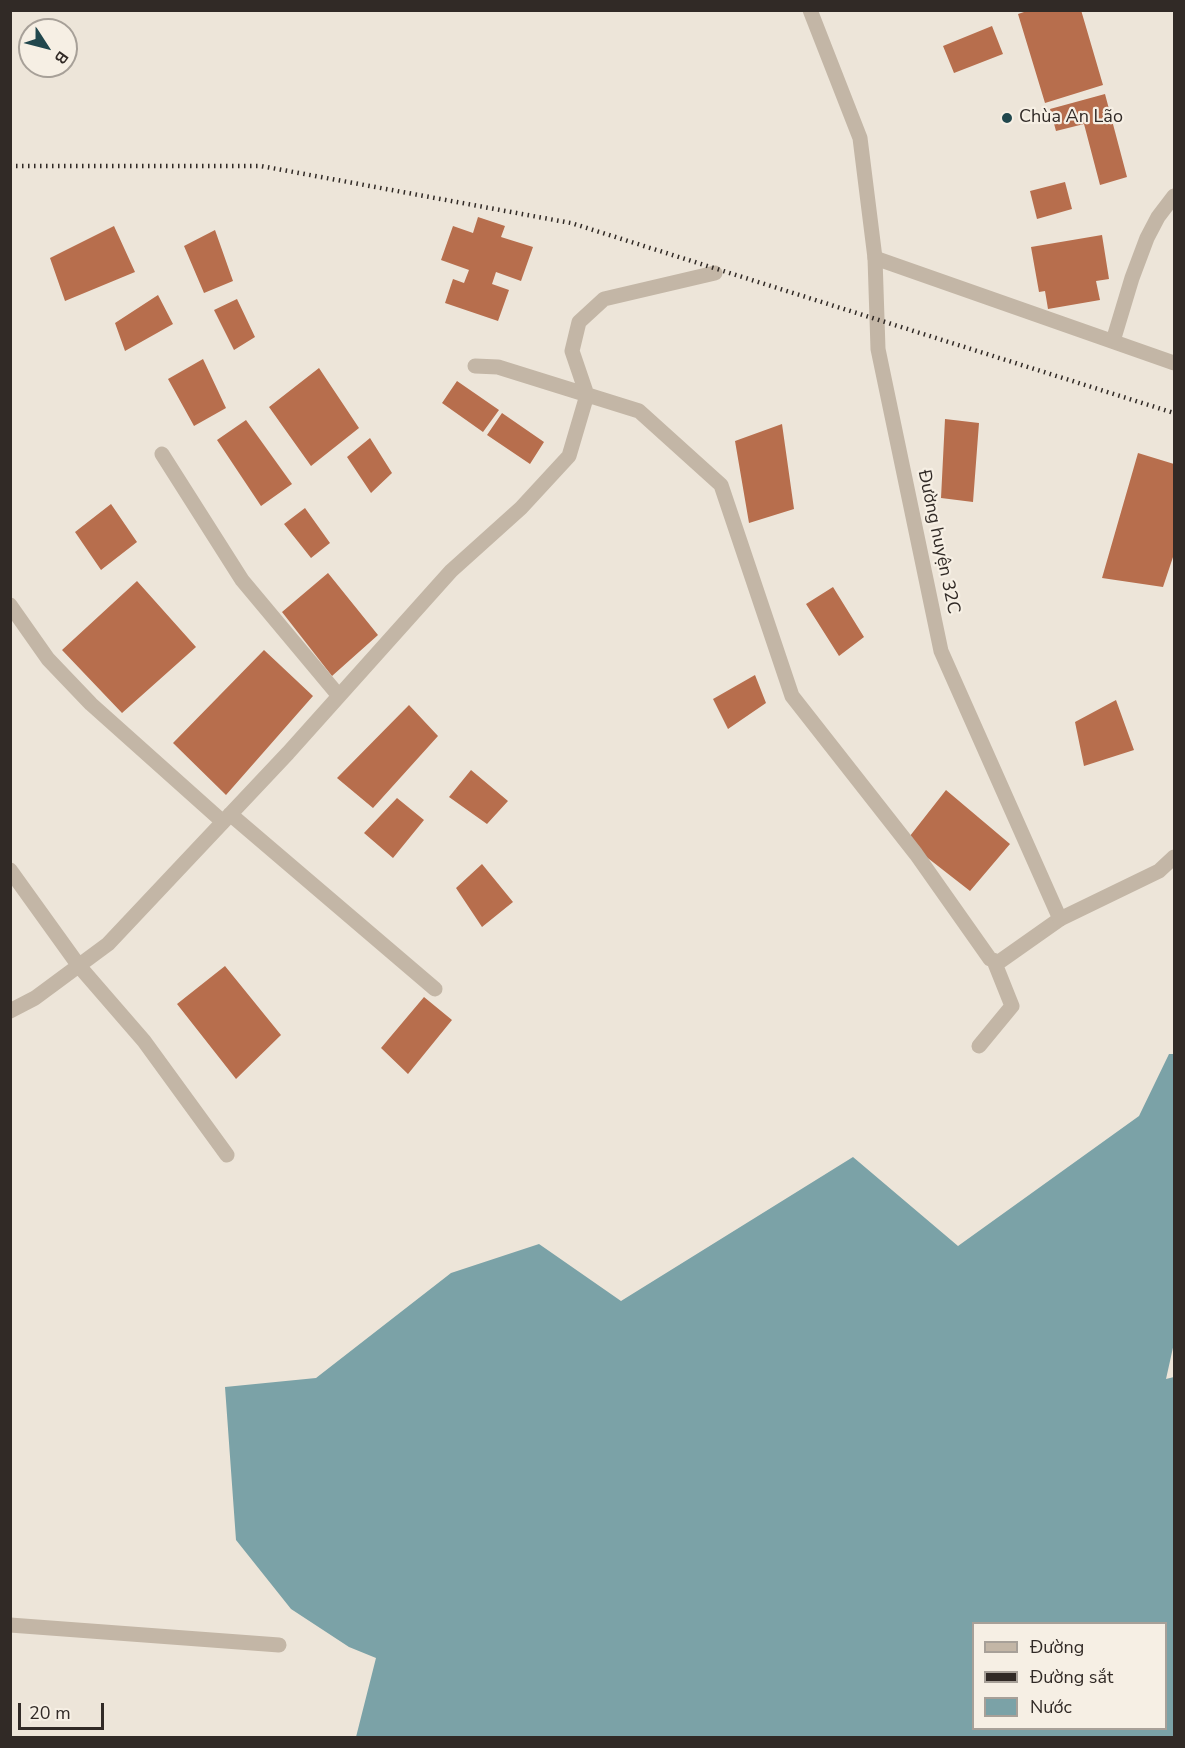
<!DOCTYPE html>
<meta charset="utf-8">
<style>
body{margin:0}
#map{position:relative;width:1185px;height:1748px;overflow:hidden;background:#ede5d9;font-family:"Nunito Sans",sans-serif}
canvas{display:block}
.frame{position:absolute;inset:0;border:12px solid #312a26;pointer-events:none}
.legend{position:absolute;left:972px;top:1622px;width:195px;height:108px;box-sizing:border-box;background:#f6efe4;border:2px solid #a7a098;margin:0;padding:8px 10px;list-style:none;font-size:18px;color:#312a26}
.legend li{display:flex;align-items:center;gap:12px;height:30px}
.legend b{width:30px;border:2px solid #a7a098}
.north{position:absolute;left:18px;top:18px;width:60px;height:60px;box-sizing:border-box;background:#f6efe4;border:2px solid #a7a098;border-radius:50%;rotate:126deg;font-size:16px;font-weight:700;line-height:24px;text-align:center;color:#312a26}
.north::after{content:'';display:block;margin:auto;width:21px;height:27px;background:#21474d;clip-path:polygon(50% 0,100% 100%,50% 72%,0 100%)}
.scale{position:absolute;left:18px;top:1703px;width:86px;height:27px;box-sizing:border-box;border:3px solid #312a26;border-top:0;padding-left:8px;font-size:18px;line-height:21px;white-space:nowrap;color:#312a26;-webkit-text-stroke:4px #f6efe4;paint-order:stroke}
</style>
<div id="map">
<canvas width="1185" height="1748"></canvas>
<div class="frame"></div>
<ul class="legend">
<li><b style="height:8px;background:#c3b6a6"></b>Đường</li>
<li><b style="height:8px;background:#312a26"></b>Đường sắt</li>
<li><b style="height:16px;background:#7ba2a7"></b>Nước</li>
</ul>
<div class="north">B</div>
<div class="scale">20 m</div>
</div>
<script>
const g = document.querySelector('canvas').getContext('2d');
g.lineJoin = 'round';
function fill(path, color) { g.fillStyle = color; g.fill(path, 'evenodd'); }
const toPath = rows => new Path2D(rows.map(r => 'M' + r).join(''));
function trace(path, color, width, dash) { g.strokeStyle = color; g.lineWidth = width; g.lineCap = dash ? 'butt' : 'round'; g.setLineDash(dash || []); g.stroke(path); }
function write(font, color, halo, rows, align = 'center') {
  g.font = font + ' "Nunito Sans",sans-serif'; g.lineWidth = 4.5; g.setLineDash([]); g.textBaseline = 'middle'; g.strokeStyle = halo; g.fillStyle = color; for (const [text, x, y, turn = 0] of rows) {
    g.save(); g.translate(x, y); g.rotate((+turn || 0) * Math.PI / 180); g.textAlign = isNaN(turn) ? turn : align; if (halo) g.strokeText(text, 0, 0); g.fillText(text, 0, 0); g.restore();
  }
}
fill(toPath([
 [1169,1054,1174,1054,1174,1343,1166,1379,1174,1377,1174,1737,356,1737,376,1658,349,1647,291,1609,236,1540,225,1387,316,1378,451,1273,539,1244,621,1301,853,1157,958,1246,1139,1116],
 [974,1624,1166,1624,1166,1728,974,1728]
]), '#7ba2a7');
fill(toPath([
 [1030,10,1081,10,1103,85,1045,103,1018,14],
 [992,26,1003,54,954,73,943,46],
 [1105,94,1127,177,1100,185,1084,124,1056,131,1050,109],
 [1065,182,1072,209,1037,219,1030,191],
 [478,217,505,226,501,237,533,247,521,281,496,272,492,284,509,290,498,321,445,303,453,279,464,283,469,270,441,260,453,226,473,233],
 [114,226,135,272,65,301,50,258],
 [215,230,233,281,204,293,184,246],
 [1102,235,1109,279,1096,281,1100,300,1048,309,1045,291,1039,292,1031,247],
 [158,295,173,324,125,351,115,323],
 [237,299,255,337,234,350,214,310],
 [203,359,226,408,194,426,168,379],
 [319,368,359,428,311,466,269,407],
 [457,381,499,410,483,432,442,403],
 [502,413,544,442,530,464,487,435],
 [945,419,979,423,973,502,941,498],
 [246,420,292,484,261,506,217,440],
 [782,424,794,509,749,523,735,441],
 [370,438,392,473,371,493,347,457],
 [1138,453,1174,464,1174,554,1163,587,1102,578],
 [111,504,137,542,101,570,75,532],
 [305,508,330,543,311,558,284,524],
 [328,573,378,635,332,676,282,612],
 [137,581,196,647,122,713,62,650],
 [833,587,864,637,839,656,806,604],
 [264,650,313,696,226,795,173,743],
 [755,675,766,703,728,729,713,699],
 [1116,700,1134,750,1084,766,1075,722],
 [409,705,438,736,373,808,337,778],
 [471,770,508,801,487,824,449,797],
 [946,790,1010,844,970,891,906,841],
 [397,798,424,820,393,858,364,833],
 [482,864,513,902,482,927,456,888],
 [225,966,281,1035,236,1079,177,1004],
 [424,997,452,1020,408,1074,381,1048]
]), '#b76e4d');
trace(toPath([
 [875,258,1174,363],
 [1113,341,1132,278,1147,238,1158,217,1174,196],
 [475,366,498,367,639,411,721,485,792,696,916,854,990,959,999,962,1060,919],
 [162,454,242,580,339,696],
 [10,605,48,659,91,704,223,822],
 [230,814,435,989],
 [10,870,79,966,144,1041,227,1155],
 [10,1011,35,998,108,944,288,753,451,571,521,508,569,456,587,395,572,351,579,322,604,299,715,273],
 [979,1046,1012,1006,994,961],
 [10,1625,279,1645]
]), '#c3b6a6', 15);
trace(toPath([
 [810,10,860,138,875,258,878,349,941,651,1060,919,1159,871,1174,857]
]), '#c3b6a6', 15);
trace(toPath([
 [10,166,261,166,571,223,1174,413]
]), '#312a26', 4.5, [1.5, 4.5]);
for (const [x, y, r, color] of [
 [1007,118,6,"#21474d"]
]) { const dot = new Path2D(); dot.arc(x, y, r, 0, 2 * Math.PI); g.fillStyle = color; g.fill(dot); trace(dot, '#f6efe4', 2); }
write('18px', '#312a26', '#f6efe4', [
 ["Chùa An Lão",1019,118]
], 'left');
write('18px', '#312a26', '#f6efe4', [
 ["Đường huyện 32C",938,542,78]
]);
</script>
